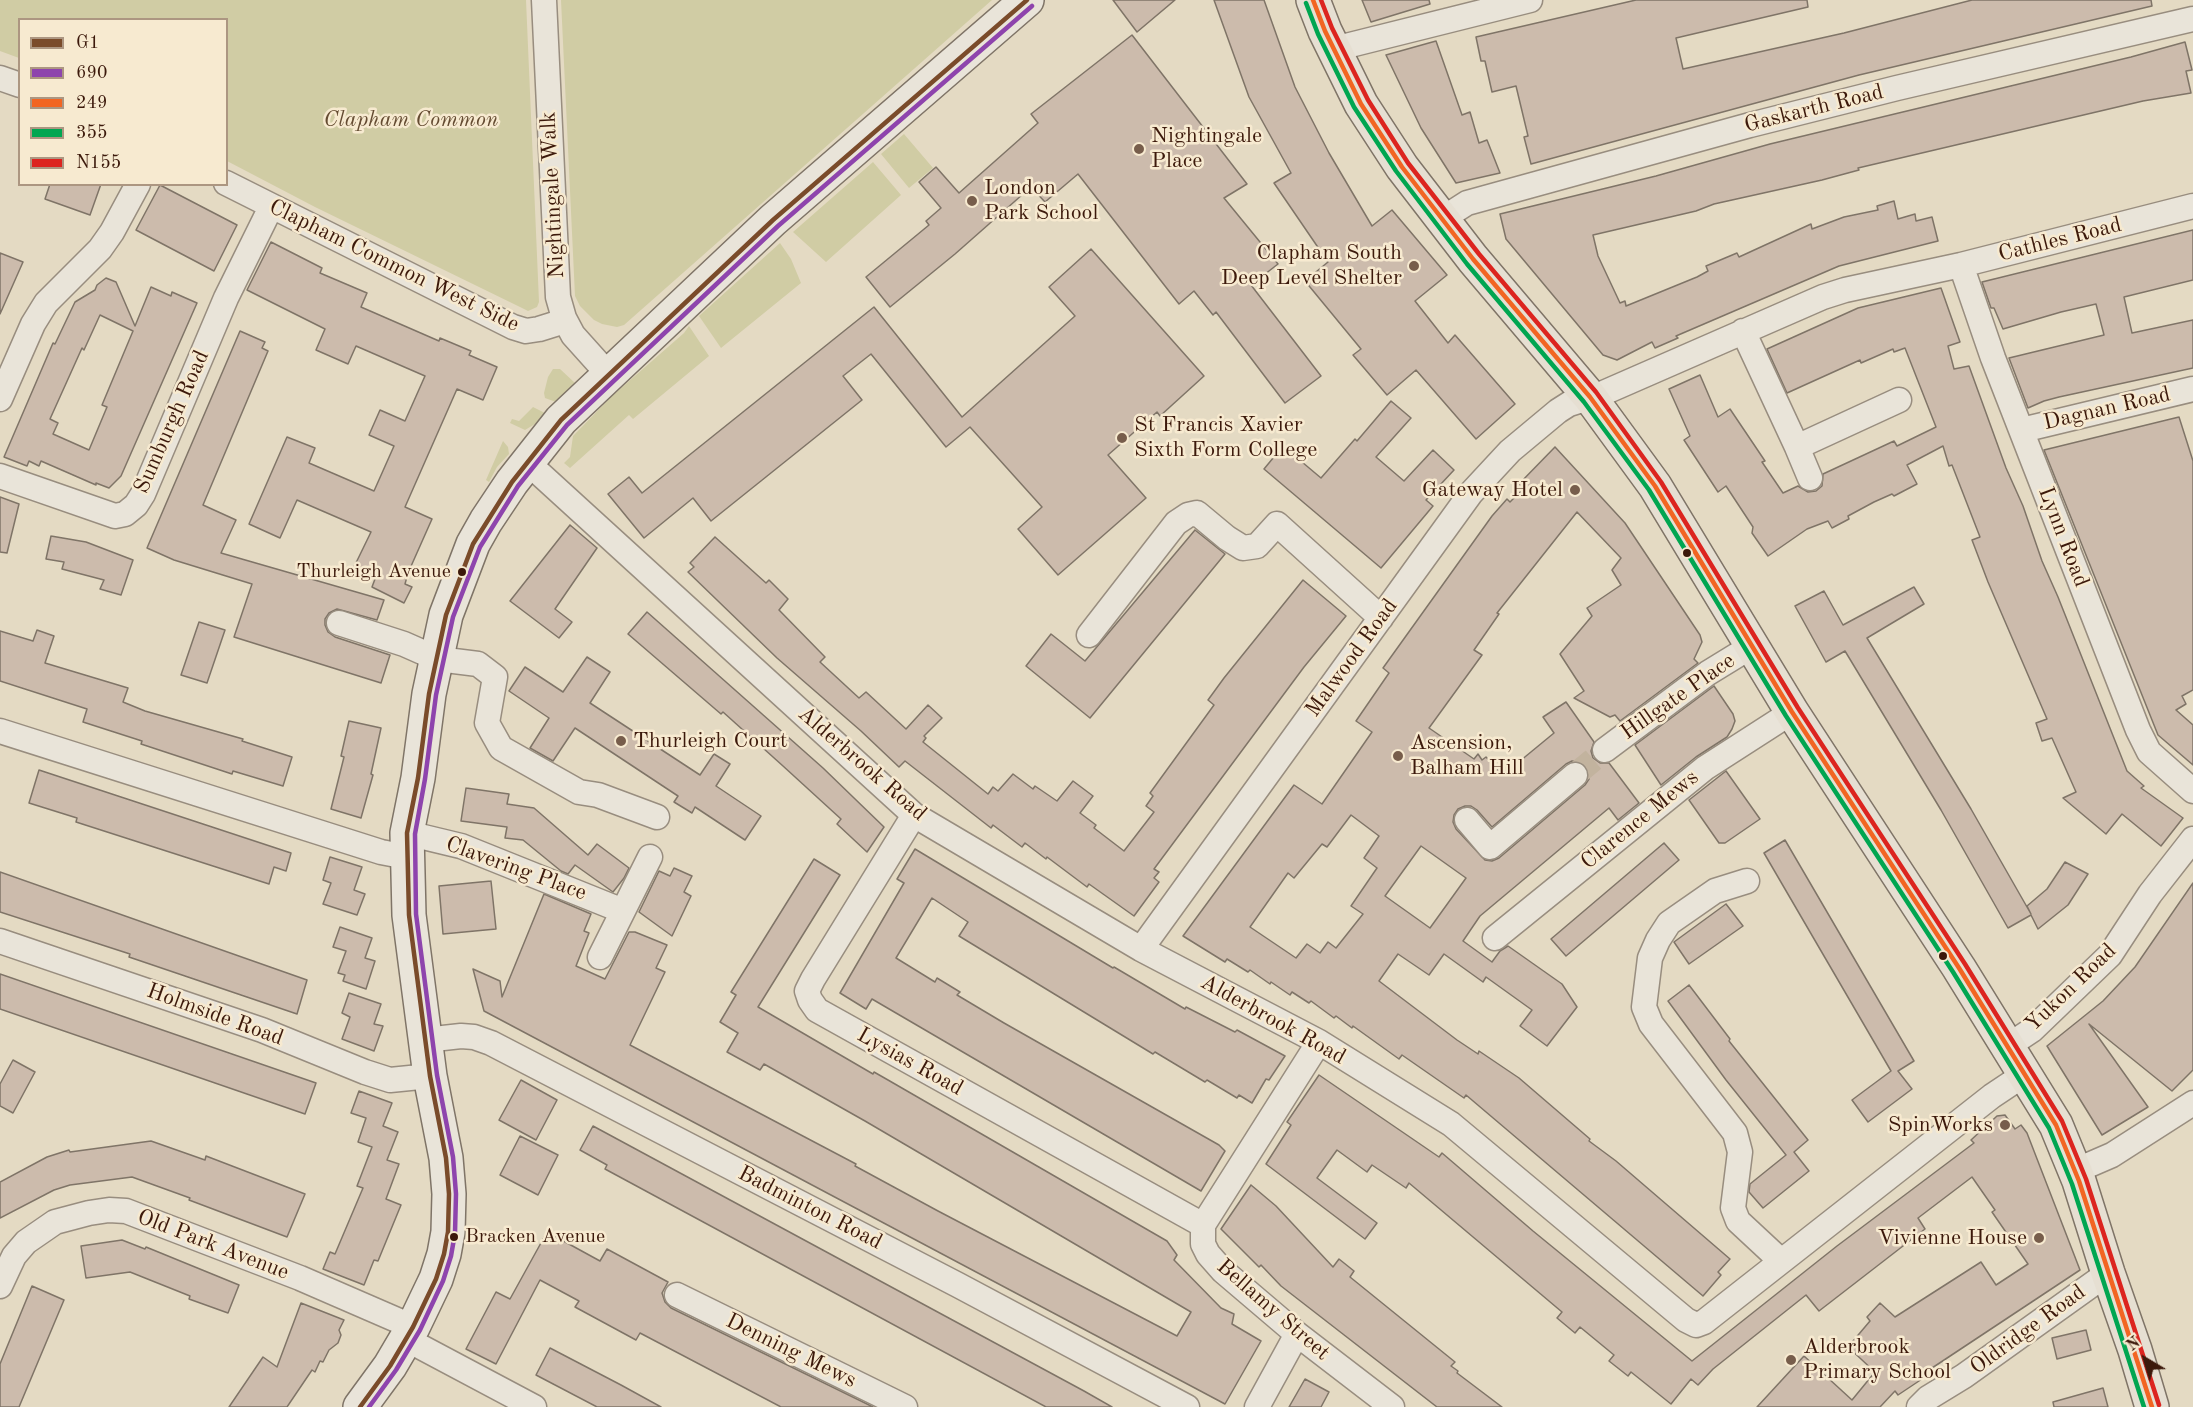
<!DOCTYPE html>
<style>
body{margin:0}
#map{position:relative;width:2193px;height:1407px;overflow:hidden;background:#e4dac3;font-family:"Old Standard TT",serif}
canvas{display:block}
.legend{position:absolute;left:18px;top:18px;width:210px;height:168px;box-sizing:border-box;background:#f7ead0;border:2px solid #ac9681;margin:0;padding:8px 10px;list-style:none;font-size:18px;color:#3c190b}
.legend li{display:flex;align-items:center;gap:12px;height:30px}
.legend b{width:30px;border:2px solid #ac9681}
.north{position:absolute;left:2115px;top:1329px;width:60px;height:60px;-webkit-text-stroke:4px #f7ead0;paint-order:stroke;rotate:322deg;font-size:16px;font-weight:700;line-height:24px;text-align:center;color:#3c190b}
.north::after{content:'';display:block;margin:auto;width:21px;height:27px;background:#3c190b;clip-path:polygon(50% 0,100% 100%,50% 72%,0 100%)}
</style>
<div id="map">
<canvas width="2193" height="1407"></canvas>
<ul class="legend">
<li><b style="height:8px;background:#7a4b2a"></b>G1</li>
<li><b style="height:8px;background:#8e44ad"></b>690</li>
<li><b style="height:8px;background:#f26522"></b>249</li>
<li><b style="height:8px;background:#00a651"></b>355</li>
<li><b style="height:8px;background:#dc241f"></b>N155</li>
</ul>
<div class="north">N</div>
</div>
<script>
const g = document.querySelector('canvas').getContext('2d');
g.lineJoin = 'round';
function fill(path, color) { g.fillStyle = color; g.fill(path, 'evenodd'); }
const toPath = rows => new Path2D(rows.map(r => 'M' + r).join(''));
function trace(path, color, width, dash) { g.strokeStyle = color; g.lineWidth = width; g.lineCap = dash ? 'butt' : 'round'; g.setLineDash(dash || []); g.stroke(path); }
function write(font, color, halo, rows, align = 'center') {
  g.font = font + ' "Old Standard TT",serif'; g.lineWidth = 5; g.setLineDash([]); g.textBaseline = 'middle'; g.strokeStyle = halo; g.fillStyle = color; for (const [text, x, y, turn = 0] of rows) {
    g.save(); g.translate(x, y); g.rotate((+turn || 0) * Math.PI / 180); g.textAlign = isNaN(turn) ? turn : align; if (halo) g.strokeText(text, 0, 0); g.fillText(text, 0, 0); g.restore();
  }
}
fill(toPath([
 [0,0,526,0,539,302,537,307,528,311,520,307,315,207,227,161,226,20,20,20,19,58,0,51],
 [561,0,992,0,624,325,617,327,602,324,594,320,580,306,575,296],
 [904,134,933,168,909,188,881,154],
 [873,162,901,195,826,262,793,232],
 [780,243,791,259,801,283,721,348,699,316],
 [689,326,709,356,633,419,629,415,570,468,564,463,570,457,573,436,612,396,684,333],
 [553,369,560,369,575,383,556,402,545,398,544,393,548,377],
 [533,407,545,413,535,424,525,430,510,423,512,419,519,421],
 [503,441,508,447,509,454,497,467,489,482,486,480]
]), '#d0cca4');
const building = toPath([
 [1113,0,1175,0,1137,32,1113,0],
 [1214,0,1264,0,1295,87,1329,153,1372,226,1392,210,1447,275,1415,301,1448,343,1455,335,1515,404,1476,439,1416,370,1387,395,1353,355,1361,349,1305,281,1328,262,1274,183,1291,173,1249,97,1214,0],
 [1362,0,1429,0,1430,4,1371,22,1362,0],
 [1636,0,1807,0,1808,7,1676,38,1683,69,1844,33,1972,0,2151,0,2152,6,1859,75,1531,164,1524,137,1528,136,1516,86,1492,92,1485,61,1481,61,1476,37,1636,0],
 [1132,35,1247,184,1224,198,1278,264,1251,285,1321,376,1285,403,1216,312,1213,315,1194,291,1179,304,1078,174,1045,202,1031,187,955,254,890,307,866,277,929,225,926,221,941,208,919,182,936,167,959,193,1038,123,1031,114,1132,35],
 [1436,41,1462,115,1470,112,1479,143,1487,140,1500,173,1456,183,1421,128,1386,55,1436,41],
 [2185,42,2192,70,2186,71,2191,93,2143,101,1858,168,1859,170,1822,180,1714,204,1696,211,1593,235,1598,256,1620,303,1625,301,1626,306,1697,277,1708,271,1706,266,1737,253,1739,257,1811,224,1812,229,1844,217,1878,210,1877,206,1894,201,1898,219,1915,214,1916,221,1932,217,1938,241,1839,266,1676,336,1678,338,1655,348,1652,342,1617,360,1603,355,1506,239,1500,214,1656,176,1770,144,2131,57,2185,42],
 [50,184,101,184,90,215,45,199,50,184],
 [160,185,237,225,214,271,136,230,160,185],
 [2193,230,2193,280,2124,297,2132,333,2193,320,2193,368,2059,397,2044,401,2028,408,2009,358,2104,335,2096,304,2061,312,2003,329,1994,308,1991,308,1982,282,2193,230],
 [271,242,322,268,320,273,367,293,361,307,439,341,440,338,471,351,469,355,497,367,483,400,457,389,405,507,432,519,408,573,405,584,412,587,404,603,372,587,375,579,353,569,371,532,297,500,280,538,249,524,287,437,315,448,309,463,374,491,394,446,369,435,380,410,405,421,425,376,356,346,348,364,316,350,325,329,247,290,271,242],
 [1091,249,1204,376,1160,416,1157,412,1108,455,1146,498,1058,575,1018,529,1042,507,970,427,946,447,871,354,843,376,862,400,711,521,693,498,644,538,608,494,629,477,642,493,874,307,962,417,1075,316,1049,287,1091,249],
 [0,253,23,262,0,314,0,253],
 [106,278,116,282,135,326,151,287,171,296,172,292,197,303,121,476,109,488,96,483,96,485,41,461,39,466,29,461,27,466,4,457,53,343,55,344,75,302,95,290,97,285,106,278],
 [100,315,133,331,102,405,107,407,89,450,53,434,58,423,50,419,82,348,84,350,100,315],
 [1941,288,1960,342,1948,346,1954,369,1969,366,2006,468,2023,506,2042,561,2058,597,2127,771,2144,786,2141,788,2183,818,2161,846,2122,814,2106,834,2063,798,2076,792,2052,738,2042,741,2036,723,2047,719,1988,582,1972,540,1980,537,1952,465,1949,466,1943,446,1907,465,1917,484,1894,496,1892,494,1874,502,1848,516,1849,519,1832,528,1828,521,1807,529,1768,556,1752,533,1753,527,1726,486,1718,492,1684,440,1690,436,1669,389,1700,375,1718,417,1730,409,1765,461,1762,462,1783,493,1798,486,1808,492,1816,491,1822,486,1823,474,1894,441,1897,446,1936,427,1905,348,1894,352,1893,349,1861,363,1860,360,1787,393,1767,349,1858,308,1941,288],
 [240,331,265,342,262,348,268,351,203,505,236,520,221,553,384,600,377,620,337,609,329,613,325,619,325,625,328,632,335,637,390,655,381,683,234,637,252,584,174,560,147,548,240,331],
 [1391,401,1411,418,1376,457,1404,481,1433,450,1454,470,1426,500,1433,506,1381,568,1264,469,1283,446,1321,478,1355,439,1357,441,1391,401],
 [2179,417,2193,461,2193,690,2182,696,2186,704,2176,710,2193,725,2193,765,2158,735,2044,450,2179,417],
 [1555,447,1625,523,1700,635,1702,642,1694,659,1698,663,1620,721,1615,715,1610,717,1574,698,1584,691,1560,654,1592,616,1587,608,1621,585,1612,570,1621,558,1577,512,1497,613,1499,614,1474,650,1482,655,1429,728,1474,759,1478,754,1482,760,1486,757,1503,775,1554,733,1543,717,1566,702,1594,742,1591,751,1593,758,1600,763,1609,763,1639,803,1618,820,1609,808,1480,916,1463,941,1492,962,1500,951,1508,946,1562,984,1577,1007,1547,1046,1520,1026,1532,1010,1486,977,1483,982,1444,954,1429,975,1398,954,1379,981,1457,1040,1478,1054,1479,1051,1519,1078,1590,1139,1589,1141,1616,1161,1730,1259,1718,1272,1721,1275,1703,1296,1466,1095,1464,1098,1402,1055,1399,1059,1353,1026,1352,1028,1336,1016,1334,1018,1311,1001,1309,1003,1292,992,1290,995,1271,982,1270,984,1250,970,1248,972,1227,959,1225,962,1183,936,1294,785,1322,804,1372,732,1356,721,1389,673,1383,668,1492,516,1507,499,1510,502,1521,491,1517,486,1555,447],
 [1572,761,1580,762,1586,766,1589,773,1589,779,1585,785,1499,858,1492,861,1485,860,1456,829,1453,822,1454,815,1458,809,1465,806,1471,806,1477,810,1492,827,1566,764,1572,761],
 [1351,815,1379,836,1364,858,1377,868,1351,906,1363,914,1336,948,1328,942,1320,953,1307,944,1296,958,1250,927,1288,873,1294,878,1322,844,1327,847,1351,815],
 [1421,846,1466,878,1430,928,1385,896,1421,846],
 [0,497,19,504,7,553,0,552,0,497],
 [570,525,597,548,555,609,572,622,559,638,510,601,570,525],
 [1195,530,1225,554,1090,718,1026,666,1051,634,1085,661,1195,530],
 [51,536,86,542,133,560,121,595,100,589,104,580,62,569,64,562,46,559,51,536],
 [715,537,766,583,769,580,788,599,779,610,825,657,820,662,859,698,866,692,906,729,928,705,942,718,924,736,926,738,923,742,988,794,993,787,998,791,1013,774,1033,789,1035,786,1057,801,1073,781,1093,796,1080,813,1096,825,1094,828,1124,851,1154,812,1146,806,1153,796,1150,793,1214,705,1208,700,1224,678,1303,580,1346,616,1304,667,1154,869,1159,872,1154,878,1159,882,1134,916,1089,884,1087,887,1047,857,1046,859,1025,843,1022,847,993,825,991,828,905,761,899,767,861,731,777,658,688,572,694,567,690,563,715,537],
 [1914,587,1924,604,1867,638,1971,809,2031,914,2027,906,2047,889,2065,862,2088,874,2068,905,2038,929,2031,915,2008,928,1941,810,1845,651,1826,662,1795,606,1824,591,1843,625,1914,587],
 [647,612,823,768,884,827,867,852,837,824,841,819,783,766,723,712,721,714,628,634,647,612],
 [199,622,225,630,207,683,181,675,199,622],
 [37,630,54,636,45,663,128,688,123,702,145,711,243,739,242,741,292,757,283,786,233,771,232,774,141,744,142,741,83,722,87,709,0,681,0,631,33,641,37,630],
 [587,657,610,672,590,703,700,775,714,754,730,764,716,786,761,816,745,840,695,807,692,813,674,802,678,796,575,728,553,761,530,748,549,718,509,691,525,667,563,692,587,657],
 [1714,686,1733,714,1735,721,1732,729,1727,737,1696,757,1661,785,1635,745,1714,686],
 [349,721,381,728,371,774,373,775,361,818,331,809,344,757,341,756,349,721],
 [39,770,291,853,286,871,274,867,269,884,76,822,77,818,29,803,39,770],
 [1726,771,1760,819,1725,843,1719,843,1689,800,1726,771],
 [466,788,509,794,507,804,534,808,588,855,597,844,629,868,624,878,613,892,575,865,568,874,561,871,523,840,505,838,507,827,461,821,466,788],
 [1785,840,1914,1061,1898,1071,1912,1089,1868,1122,1852,1100,1891,1071,1764,853,1785,840],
 [1664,843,1679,860,1566,956,1551,939,1664,843],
 [915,849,1113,968,1114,967,1185,1009,1186,1007,1235,1032,1237,1030,1285,1056,1269,1080,1266,1079,1252,1103,1239,1095,1237,1098,1207,1080,1205,1082,1155,1052,1153,1054,959,936,968,922,932,898,896,958,935,982,937,978,960,992,957,995,1004,1023,1219,1145,1225,1151,1201,1191,872,999,866,1009,840,993,904,883,897,879,915,849],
 [330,857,362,867,354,890,365,894,357,915,323,904,331,883,323,880,330,857],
 [814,859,840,875,758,1007,873,1074,874,1072,888,1080,1167,1241,1177,1255,1174,1260,1221,1308,1234,1314,1232,1324,1261,1341,1225,1404,484,1011,473,969,500,981,502,997,544,894,591,914,584,931,589,933,576,966,605,979,629,932,635,932,667,945,656,968,665,972,630,1045,856,1164,855,1166,938,1211,1177,1336,1191,1312,865,1121,764,1064,760,1070,727,1052,738,1033,720,1022,736,995,731,992,814,859],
 [674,868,692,876,684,892,691,896,672,936,639,912,659,871,670,876,674,868],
 [0,872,307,980,297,1014,129,957,130,954,0,912,0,872],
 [491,881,496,929,443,934,439,886,491,881],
 [2193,883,2193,1070,2172,1091,2089,1024,2148,1107,2102,1135,2047,1046,2103,1001,2135,967,2193,883],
 [1726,904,1743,926,1689,964,1674,942,1726,904],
 [340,927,372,938,365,958,375,961,366,989,343,981,345,975,338,973,346,951,333,947,340,927],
 [0,974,316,1083,305,1114,0,1009,0,974],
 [1689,985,1730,1039,1729,1041,1808,1140,1794,1152,1809,1171,1763,1208,1749,1192,1750,1184,1786,1155,1726,1080,1668,1001,1689,985],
 [349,993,381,1004,374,1024,383,1026,374,1051,342,1039,350,1017,342,1013,349,993],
 [13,1060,35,1072,13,1113,0,1106,0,1084,13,1060],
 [1319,1075,1439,1157,1442,1153,1533,1231,1692,1361,1837,1246,1974,1143,1971,1140,1997,1116,2005,1115,2015,1129,2021,1125,2027,1133,2080,1270,1926,1372,1928,1375,1898,1395,1895,1391,1880,1407,1757,1407,1804,1356,1852,1400,1875,1372,1848,1347,1870,1321,1867,1317,1880,1303,1895,1317,1981,1262,1996,1285,2028,1264,1992,1212,1995,1210,1972,1177,1918,1218,1925,1229,1819,1311,1806,1295,1713,1369,1698,1385,1691,1379,1671,1404,1631,1372,1628,1376,1609,1361,1614,1355,1580,1327,1575,1333,1557,1318,1562,1312,1409,1183,1406,1188,1372,1165,1367,1172,1337,1150,1317,1178,1377,1223,1365,1239,1266,1164,1291,1125,1287,1122,1319,1075],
 [521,1080,557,1100,536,1140,499,1120,521,1080],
 [359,1091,392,1103,383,1126,398,1132,387,1160,399,1164,386,1199,401,1205,378,1261,374,1260,364,1285,323,1269,330,1252,335,1254,363,1188,357,1186,372,1147,358,1142,366,1118,351,1113,359,1091],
 [593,1126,1084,1391,1112,1407,1046,1407,605,1169,607,1165,580,1150,593,1126],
 [520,1136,558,1155,538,1195,500,1175,520,1136],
 [151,1141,205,1160,206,1156,305,1194,287,1237,189,1200,190,1198,132,1177,70,1185,54,1190,0,1218,0,1182,47,1157,69,1150,70,1152,151,1141],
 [1251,1185,1276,1206,1333,1267,1339,1259,1354,1271,1350,1277,1455,1362,1451,1366,1458,1371,1457,1373,1502,1407,1437,1407,1281,1286,1261,1265,1259,1267,1221,1229,1251,1185],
 [547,1232,600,1261,607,1249,668,1282,662,1293,665,1302,671,1308,873,1407,781,1407,640,1333,636,1340,575,1307,579,1301,540,1280,496,1364,466,1349,496,1292,510,1299,547,1232],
 [122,1240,145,1249,146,1247,239,1285,228,1313,189,1299,190,1296,130,1272,86,1278,81,1246,122,1240],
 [32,1286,64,1300,19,1407,0,1407,0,1364,32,1286],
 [301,1303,344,1320,339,1330,341,1335,338,1343,329,1350,323,1362,320,1361,315,1372,312,1370,287,1407,229,1407,263,1357,277,1367,301,1303],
 [2086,1330,2091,1350,2057,1359,2052,1338,2086,1330],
 [550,1348,621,1385,661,1407,597,1407,536,1375,550,1348],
 [1305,1379,1329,1392,1321,1407,1289,1407,1305,1379],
 [2103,1388,2108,1407,2054,1407,2053,1402,2103,1388]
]);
fill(building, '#ccbbac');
trace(building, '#7f7467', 1.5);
trace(toPath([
 [1575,775,1605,750]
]), '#c2b39e', 24, [24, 12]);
const minor = toPath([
 [544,0,558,297,564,318,573,335,608,374],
 [1334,49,1530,0],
 [0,78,20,85],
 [226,183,513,327,526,331,539,329,555,324,564,318],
 [1442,219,1467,203,1750,125,1897,88,2193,19],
 [1961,265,1993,358,2138,730,2149,752,2193,791],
 [1743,331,1797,447,1899,400],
 [0,399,33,324,46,303,100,249,112,232,138,184],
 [2022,430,2193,389],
 [1797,447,1810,478],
 [527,462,914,815,1141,949,1319,1042,1451,1124,1686,1320,1696,1325,1704,1322,1992,1096,2025,1074],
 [0,476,115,516,125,514,136,505,143,494,226,298,271,207],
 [339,623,404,644,438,659,478,664,495,677,487,723,501,748,579,792,598,795,657,817],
 [1089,635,1176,523,1188,515,1197,513,1227,538,1243,548,1257,546,1277,524,1381,618],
 [0,731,381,852,407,857],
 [1605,750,1708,673,1752,646],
 [914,815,813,979,807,991,810,1000,817,1010,1203,1225],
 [1467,820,1490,847,1575,775],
 [407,833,461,846,623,911],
 [1747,881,1715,891,1669,923,1658,940,1650,958,1644,1007,1651,1024,1735,1133,1740,1152,1733,1208,1738,1221,1781,1261],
 [1495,938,1705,768,1792,712],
 [0,941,262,1030,365,1072,390,1080,430,1076],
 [1141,949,1471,493,1510,451,1558,411,1569,404,1601,394,1823,297,1845,290,1961,265,2193,206],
 [600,957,650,857],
 [426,1042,434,1039,461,1036,474,1037,491,1043,958,1285,1187,1407],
 [1319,1042,1203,1225,1203,1244,1208,1254,1223,1271,1297,1334,1392,1407],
 [2008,1046,2032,1030,2110,955,2150,894,2193,839],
 [2075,1171,2112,1155,2193,1103],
 [0,1286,14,1256,26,1242,55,1222,89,1213,109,1210,126,1211,300,1278,413,1327],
 [677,1295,905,1407],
 [406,1339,534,1407],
 [1257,1407,1297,1334],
 [1919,1407,1928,1398,1964,1376,2108,1273]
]);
const secondary = toPath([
 [360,1407,390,1366,413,1327,436,1279,444,1254,448,1232,449,1194,446,1158,430,1076,409,915,407,833,418,778,429,694,446,615,473,544,486,521,512,482,561,420,773,220,1027,0]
]);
const trunk = toPath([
 [1313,0,1325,31,1361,104,1402,167,1473,259,1590,397,1655,486,1792,712,1959,968,2056,1125,2079,1181,2108,1273,2135,1350,2152,1407]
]);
trace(minor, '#988d7f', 27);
trace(secondary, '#7f7467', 36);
trace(trunk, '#7f7467', 36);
trace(minor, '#e9e4d9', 24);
trace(secondary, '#e9e4d9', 33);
trace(trunk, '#e6dfd2', 33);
trace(toPath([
 [360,1407,390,1366,413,1327,436,1279,444,1254,448,1232,449,1194,446,1158,430,1076,409,915,407,833,418,778,429,694,446,615,473,544,512,482,561,420,773,220,1027,0]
]), '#7a4b2a', 4.5);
trace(toPath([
 [369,1407,396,1370,420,1330,443,1281,451,1256,455,1233,456,1194,453,1157,437,1075,416,914,415,834,425,779,436,695,453,617,480,547,518,486,567,425,778,226,1032,6]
]), '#8e44ad', 4.5);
trace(toPath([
 [1313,0,1325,31,1361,104,1402,167,1473,259,1590,397,1655,486,1792,712,1959,968,2056,1125,2079,1181,2152,1407]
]), '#f26522', 4.5);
trace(toPath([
 [1306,3,1318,34,1354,107,1396,171,1467,264,1584,402,1649,490,1786,716,1953,972,2049,1128,2072,1184,2144,1407]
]), '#00a651', 4.5);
trace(toPath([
 [1321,0,1332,28,1368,100,1408,163,1479,254,1596,392,1661,482,1798,708,1965,964,2062,1121,2086,1179,2159,1405]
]), '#dc241f', 4.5);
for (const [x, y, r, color] of [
 [1139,149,6,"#775d4b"],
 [972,201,6,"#775d4b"],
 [1414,266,6,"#775d4b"],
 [1122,438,6,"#775d4b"],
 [1575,490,6,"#775d4b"],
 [1687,553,5,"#3c190b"],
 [462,572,5,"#3c190b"],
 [621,741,6,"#775d4b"],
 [1398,756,6,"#775d4b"],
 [1943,956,5,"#3c190b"],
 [2005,1125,6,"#775d4b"],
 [454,1237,5,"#3c190b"],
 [2039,1238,6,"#775d4b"],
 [1791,1360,6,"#775d4b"]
]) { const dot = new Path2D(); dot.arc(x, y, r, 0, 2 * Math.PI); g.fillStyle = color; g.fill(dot); trace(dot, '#f7ead0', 2); }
write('20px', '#3c190b', '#f7ead0', [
 ["Thurleigh Avenue",451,572],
 ["Bracken Avenue",465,1237,"left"]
], 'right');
write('22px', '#3c190b', '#f7ead0', [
 ["Gaskarth Road",1814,109,-14],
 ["Nightingale Walk",553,195,-93],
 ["Cathles Road",2060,240,-14],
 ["Clapham Common West Side",394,266,26],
 ["Dagnan Road",2107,409,-13],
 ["Sumburgh Road",172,422,-66],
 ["Lynn Road",2063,537,69],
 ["Malwood Road",1352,658,-54],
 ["Hillgate Place",1678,697,-35],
 ["Alderbrook Road",862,764,41],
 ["Clarence Mews",1640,820,-39],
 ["Clavering Place",516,869,20],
 ["Yukon Road",2071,988,-44],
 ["Holmside Road",215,1015,20],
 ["Alderbrook Road",1273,1020,29],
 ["Lysias Road",910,1062,29],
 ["Badminton Road",810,1208,27],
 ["Old Park Avenue",213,1245,21],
 ["Bellamy Street",1273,1310,41],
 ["Oldridge Road",2028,1330,-36],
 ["Denning Mews",791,1351,26]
]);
write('italic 22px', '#644b31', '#f7ead0', [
 ["Clapham Common",411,120]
]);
write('22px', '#3c190b', '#f7ead0', [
 ["Nightingale",1151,136],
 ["Place",1151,161],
 ["London",984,188],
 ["Park School",984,213],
 ["Clapham South",1402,253,"right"],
 ["Deep Level Shelter",1402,278,"right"],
 ["St Francis Xavier",1134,425],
 ["Sixth Form College",1134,450],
 ["Gateway Hotel",1563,490,"right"],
 ["Thurleigh Court",633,741],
 ["Ascension,",1410,743],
 ["Balham Hill",1410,768],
 ["SpinWorks",1993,1125,"right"],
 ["Vivienne House",2027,1238,"right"],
 ["Alderbrook",1803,1347],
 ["Primary School",1803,1372]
], 'left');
</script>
